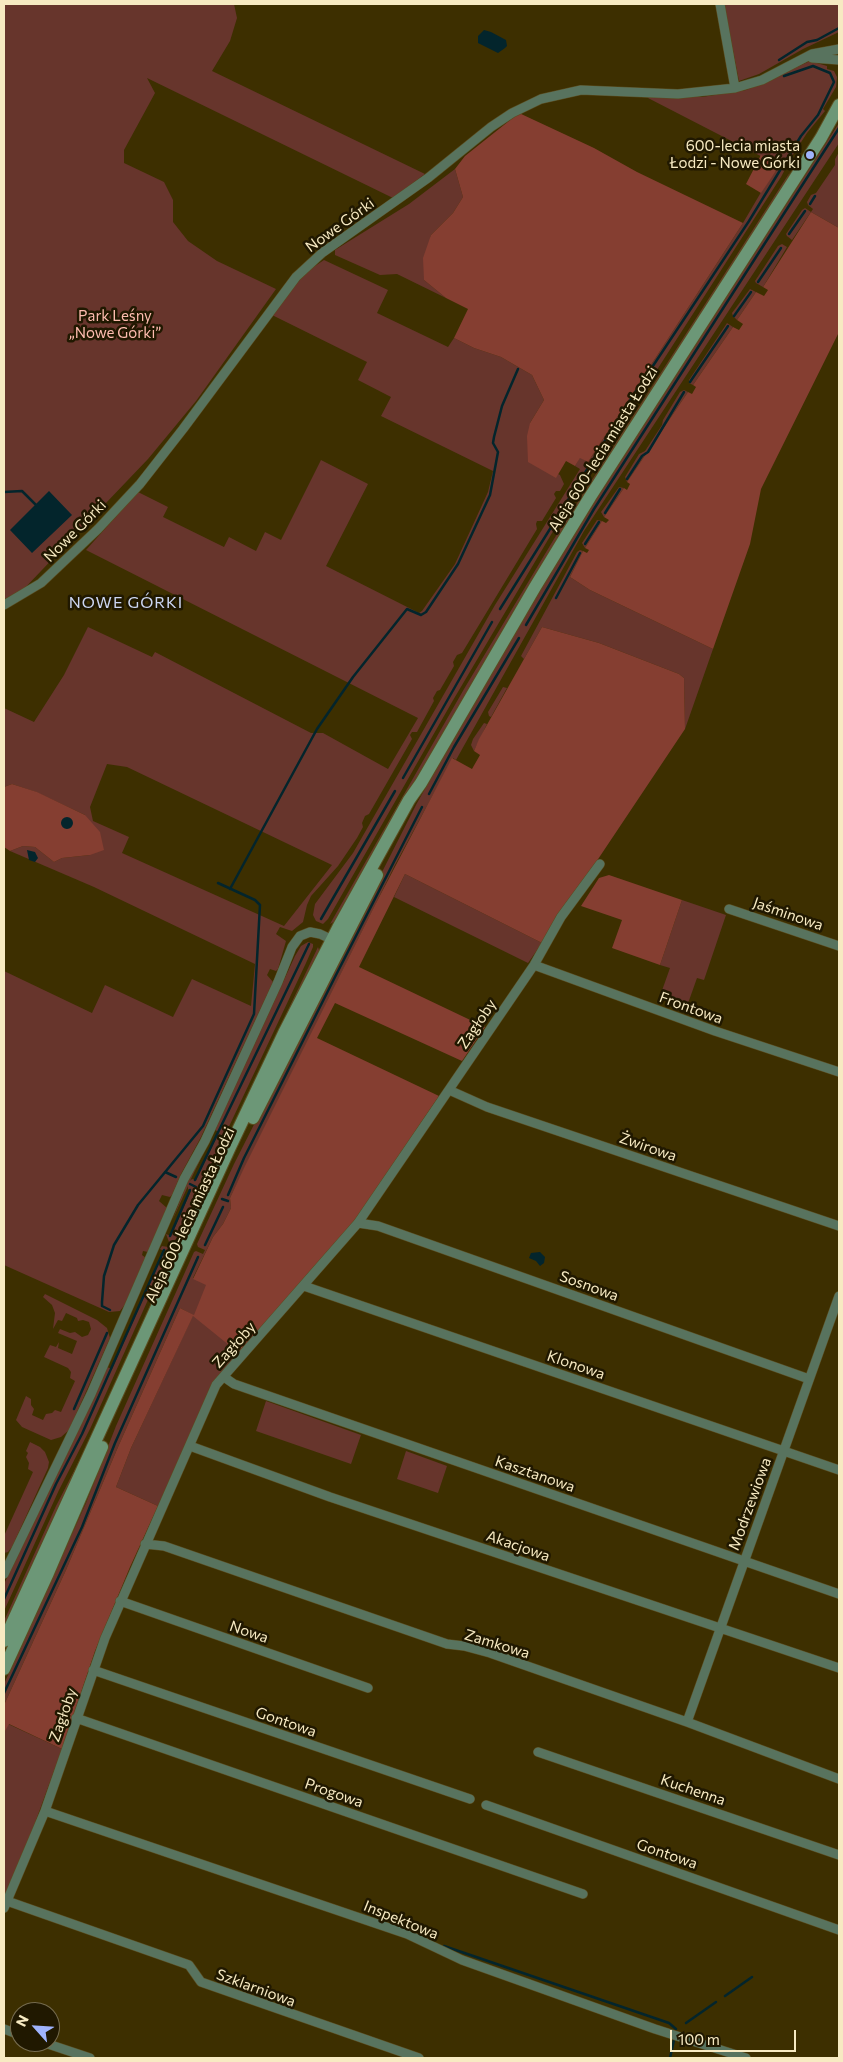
<!DOCTYPE html>
<meta charset="utf-8">
<style>
body{margin:0}
#map{position:relative;width:843px;height:2062px;overflow:hidden;background:#3d2f00;font-family:Commissioner,sans-serif}
canvas{display:block}
.frame{position:absolute;inset:0;border:5px solid #f7eac2;pointer-events:none}
.north{position:absolute;left:10px;top:2002px;width:50px;height:50px;box-sizing:border-box;background:#201800;border:1px solid #766c4e;border-radius:50%;rotate:296deg;font-size:14px;font-weight:700;line-height:20px;text-align:center;color:#f7eac2}
.north::after{content:'';display:block;margin:auto;width:18px;height:22px;background:#9fb3fd;clip-path:polygon(50% 0,100% 100%,50% 72%,0 100%)}
.scale{position:absolute;left:670px;top:2030px;width:126px;height:22px;box-sizing:border-box;border:2px solid #f7eac2;border-top:0;padding-left:6px;font-size:15px;line-height:18px;white-space:nowrap;color:#f7eac2;-webkit-text-stroke:4px #201800;paint-order:stroke}
</style>
<div id="map">
<canvas width="843" height="2062"></canvas>
<div class="frame"></div>
<div class="north">N</div>
<div class="scale">100 m</div>
</div>
<script>
const g = document.querySelector('canvas').getContext('2d');
g.lineJoin = 'round';
function fill(path, color) { g.fillStyle = color; g.fill(path, 'evenodd'); }
const toPath = rows => new Path2D(rows.map(r => 'M' + r).join(''));
function trace(path, color, width, dash) { g.strokeStyle = color; g.lineWidth = width; g.lineCap = dash ? 'butt' : 'round'; g.setLineDash(dash || []); g.stroke(path); }
function write(font, color, halo, rows, align = 'center') {
  g.font = font + ' Commissioner,sans-serif'; g.lineWidth = 5; g.setLineDash([]); g.textBaseline = 'middle'; g.strokeStyle = halo; g.fillStyle = color; for (const [text, x, y, turn = 0] of rows) {
    g.save(); g.translate(x, y); g.rotate((+turn || 0) * Math.PI / 180); g.textAlign = isNaN(turn) ? turn : align; if (halo) g.strokeText(text, 0, 0); g.fillText(text, 0, 0); g.restore();
  }
}
fill(toPath([
 [4,4,234,4,237,18,230,41,212,71,425,174,393,198,147,78,155,93,124,150,124,163,164,182,173,200,173,222,188,241,217,261,276,289,196,401,148,459,20,593,4,599],
 [724,4,839,4,839,32,803,49,759,74,739,81],
 [810,61,827,66,827,69,834,71,837,77,836,87,823,109,825,111,807,133,792,156,781,177,552,533,452,702,328,919,323,924,316,921,313,915,315,904,353,853,495,605,580,469,575,466,580,457,588,462,743,223,767,182,780,166,648,98,649,95,702,97,746,90],
 [839,123,839,143,584,531,456,760,453,758,395,865,230,1198,231,1208,223,1224,213,1237,193,1278,206,1284,240,1354,219,1377,158,1506,116,1487,131,1448,193,1315,180,1308,118,1447,66,1570,4,1705,4,1684,86,1503,116,1426,194,1252,196,1251,203,1254,205,1250,198,1247,197,1244,234,1164,417,803,510,640,610,476],
 [839,152,839,228,811,212,792,240,787,236,786,234,802,210,805,208,811,212,813,209,808,205,807,202,811,195,816,193,835,165,835,159],
 [455,169,463,197,453,213,431,235,424,280,446,298,397,274,380,275,335,255,335,250,409,204],
 [790,172,786,181,558,537,466,693,337,920,330,924,464,689,554,539],
 [782,244,787,247,763,287,756,283,755,281,778,246],
 [324,260,388,290,377,313,448,347,454,338,474,348,501,357,532,375,544,400,530,423,556,477,558,474,560,475,564,484,560,491,556,491,554,494,556,498,542,521,537,521,536,524,537,529,462,653,457,655,453,662,454,666,440,690,437,691,433,698,434,701,417,732,412,732,410,735,412,739,369,814,365,816,362,823,363,827,357,838,338,866,311,896,307,905,303,922,292,931,280,927,276,934,286,941,278,969,276,971,270,969,267,975,273,982,201,1137,181,1174,172,1195,170,1197,162,1195,159,1201,167,1208,148,1252,143,1251,142,1255,146,1258,127,1302,120,1311,109,1312,4,1265,4,971,92,1013,105,985,173,1017,192,979,251,1006,255,964,94,887,10,851,23,846,35,847,54,862,62,858,90,855,85,815,36,792,12,784,4,787,4,708,34,722,64,675,88,627,152,657,155,652,311,733,323,733,388,769,418,718,86,550,138,492,168,507,163,517,224,547,229,537,256,551,265,532,281,540,321,460,368,484,326,566,419,613,422,611,455,564,488,492,493,471,381,416,391,397,358,380,367,362,272,315,306,272],
 [107,764,127,767,332,865,284,926,122,853,129,837,93,821,90,807],
 [750,289,756,292,737,320,733,316,732,313],
 [727,323,733,327,693,385,689,383,689,380],
 [684,390,688,392,627,482,625,477,639,454,645,451,662,425,663,420,680,392],
 [619,487,624,488,604,517,601,512],
 [597,520,602,521,585,548,582,543],
 [580,550,583,551,570,577,590,590,713,649,685,729,684,678,679,674,599,643,542,627,524,659,521,656,577,552],
 [503,687,507,688,491,717,489,716,488,712],
 [484,723,487,724,474,751,471,745,473,739],
 [405,874,542,943,528,963,394,897],
 [682,900,726,915,704,980,697,978,686,1009,659,999,670,968,660,965],
 [308,942,313,944,313,947,306,963,176,1239,172,1242,169,1242,166,1234,171,1236,191,1191,188,1189,188,1186,172,1221,189,1178,205,1150,190,1181,192,1179,196,1180,219,1132,215,1130,295,956,301,946],
 [318,947,320,953,60,1503,4,1628,4,1621,56,1506,91,1438,188,1221],
 [162,1246,168,1247,169,1253,90,1429,59,1490,4,1611,4,1584,107,1367,112,1369,164,1251,160,1249],
 [45,1294,97,1320,107,1328,110,1338,69,1430,61,1437,51,1440,22,1427,16,1420,26,1396,31,1399,31,1405,34,1409,32,1415,43,1420,46,1414,52,1413,55,1410,61,1412,75,1381,70,1378,71,1372,68,1368,44,1357,50,1345,56,1347,59,1342,58,1348,72,1354,77,1341,58,1333,60,1329,70,1333,75,1332,82,1337,88,1335,91,1329,89,1322,83,1320,78,1321,77,1318,66,1313,62,1321,58,1320,53,1329,55,1313,52,1305,43,1297],
 [266,1401,361,1435,351,1464,256,1431],
 [30,1442,40,1447,45,1452,49,1462,48,1468,12,1547,8,1552,4,1553,4,1536,33,1472,28,1469,29,1463,26,1457,28,1453,26,1451],
 [406,1451,447,1466,438,1493,397,1479],
 [8,1724,62,1749,28,1842,4,1897,4,1733]
]), '#67352c');
fill(toPath([
 [519,113,594,148,637,172,743,223,588,462,580,458,575,466,566,461,556,478,528,462,527,436,530,423,544,400,532,375,501,357,474,348,454,338,468,309,446,298,424,280,423,258,431,235,453,213,463,197,455,169,465,156],
 [761,155,780,165,761,193,746,184],
 [811,212,839,228,839,332,761,489,750,544,713,649,590,590,570,577,583,551,587,553,589,550,585,548,602,521,606,523,609,520,604,517,624,488,627,490,630,484,627,482,688,392,692,394,696,387,693,385,733,327,739,330,743,324,737,320,756,292,764,296,768,290,763,287],
 [542,627,599,643,679,674,684,678,685,729,542,943,405,874,359,967,485,1027,462,1061,335,1003,317,1038,439,1096,354,1222,240,1354,193,1316,131,1448,116,1487,158,1506,130,1567,95,1651,62,1749,9,1724,4,1733,4,1705,66,1570,118,1447,180,1308,194,1315,206,1285,193,1279,213,1237,223,1224,231,1208,230,1198,244,1168,375,905,452,758,472,769,480,755,474,751,479,739],
 [12,784,37,792,85,815,100,832,104,850,90,855,62,858,54,862,35,847,23,846,10,851,4,847,4,787],
 [609,875,682,900,660,965,612,948,622,920,581,906,599,878]
]), '#853e31');
fill(toPath([
 [484,30,491,32,506,40,507,46,505,48,498,53,478,43,478,36],
 [49,491,72,515,32,553,10,530],
 '61 823a6 6 0 1 1 12 0a6 6 0 1 1-12 0Z',
 [27,850,35,852,38,858,35,862,29,860],
 [540,1252,545,1257,544,1263,540,1266,536,1261,529,1258,531,1253]
]), '#03252c');
trace(toPath([
 [779,60,807,42,817,40,839,28],
 [810,204,815,196],
 [789,234,805,211],
 [758,282,781,248],
 [734,316,751,292],
 [690,382,728,326],
 [627,479,642,456,648,452,684,392],
 [4,492,22,491,36,505],
 [605,513,620,489],
 [585,544,599,522],
 [556,598,580,553],
 [500,609,633,396,749,221,801,136,818,115,834,82,830,73,813,66,784,76],
 [526,625,594,509,839,128],
 [403,778,492,622],
 [429,794,454,747,519,638],
 [230,889,317,729,353,677,407,609,421,615,426,612,458,564,490,495,498,452,493,443,494,437,502,406,518,369],
 [321,919,395,791],
 [165,1172,176,1177],
 [195,1180,309,944],
 [190,1184,196,1187],
 [228,1195,244,1158,336,975,422,807],
 [222,1199,228,1201],
 [170,1236,190,1190],
 [205,1245,223,1207],
 [110,1310,102,1306,102,1302,104,1276,114,1245,138,1205,203,1126,254,1014,260,905,255,900,218,883],
 [74,1409,107,1333],
 [4,1599,56,1484,82,1434,164,1250],
 [4,1693,82,1527,115,1443,198,1257],
 [444,1946,669,2023,676,2029],
 [725,1996,752,1977],
 [686,2023,716,2002],
 [670,2058,674,2040]
]), '#03252c', 2.5);
const minor = toPath([
 [720,4,735,88],
 [812,58,839,60],
 [4,605,41,583,98,529,140,484,183,429,296,277,322,253,428,178,491,127,512,113,541,99,581,90,678,94,735,88,762,80,812,54,839,49],
 [729,909,839,946],
 [534,965,715,1031,839,1072],
 [449,1090,487,1107,839,1226],
 [358,1223,378,1226,809,1379],
 [304,1286,839,1470],
 [224,1377,234,1384,839,1594],
 [190,1446,330,1497,839,1668],
 [145,1544,164,1546,447,1644,464,1646,490,1653,687,1722,839,1779],
 [4,1574,91,1394,184,1179,205,1141,278,982,292,947,300,936,310,932,320,934,337,942],
 [120,1601,368,1688],
 [93,1670,470,1799],
 [76,1718,583,1894],
 [687,1722,839,1296],
 [538,1752,839,1855],
 [486,1805,839,1930],
 [45,1811,407,1934,462,1960,655,2029,746,2058],
 [7,1901,189,1965,201,1982,419,2058],
 [4,1908,45,1811,105,1638,216,1385,358,1223,534,965,561,917,600,864],
 [4,2029,20,2035],
 [42,2042,90,2058]
]);
const secondary = toPath([
 [253,1118,377,875],
 [4,1641,230,1147,284,1033,338,928,409,800,421,783,535,587,590,497,821,138,839,105],
 [4,1669,48,1573,102,1447]
]);
trace(minor, '#5b4d1f', 10);
trace(secondary, '#5b4d1f', 14);
trace(minor, '#58735e', 9);
trace(secondary, '#6c9777', 12);
for (const [x, y, r, color] of [
 [810,155,5,"#9fb3fd"]
]) { const dot = new Path2D(); dot.arc(x, y, r, 0, 2 * Math.PI); g.fillStyle = color; g.fill(dot); trace(dot, '#201800', 2); }
write('15px', '#f7eac2', '#201800', [
 ["600-lecia miasta",800,146],
 ["Łodzi - Nowe Górki",800,163]
], 'right');
write('15px', '#f7eac2', '#201800', [
 ["Nowe Górki",340,225,-36],
 ["Aleja 600-lecia miasta Łodzi",603,449,-58],
 ["Nowe Górki",75,531,-45],
 ["Jaśminowa",788,914,19],
 ["Frontowa",691,1008,20],
 ["Zagłoby",477,1024,-56],
 ["Żwirowa",648,1147,19],
 ["Aleja 600-lecia miasta Łodzi",190,1215,-65],
 ["Sosnowa",589,1286,20],
 ["Zagłoby",234,1345,-48],
 ["Klonowa",576,1365,19],
 ["Kasztanowa",535,1474,19],
 ["Modrzewiowa",750,1504,-70],
 ["Akacjowa",518,1546,19],
 ["Nowa",249,1632,19],
 ["Zamkowa",497,1644,17],
 ["Zagłoby",63,1715,-71],
 ["Gontowa",286,1722,19],
 ["Kuchenna",693,1790,19],
 ["Progowa",334,1793,19],
 ["Gontowa",667,1854,19],
 ["Inspektowa",401,1920,22],
 ["Szklarniowa",256,1988,20]
]);
write('15px', '#febcaf', '#201800', [
 ["Park Leśny",115,316],
 ["„Nowe Górki”",115,333]
]);
g.letterSpacing = '1px';
write('16px', '#cdd6f2', '#201800', [
 ["NOWE GÓRKI",126,603]
]);
g.letterSpacing = '0px';
</script>
